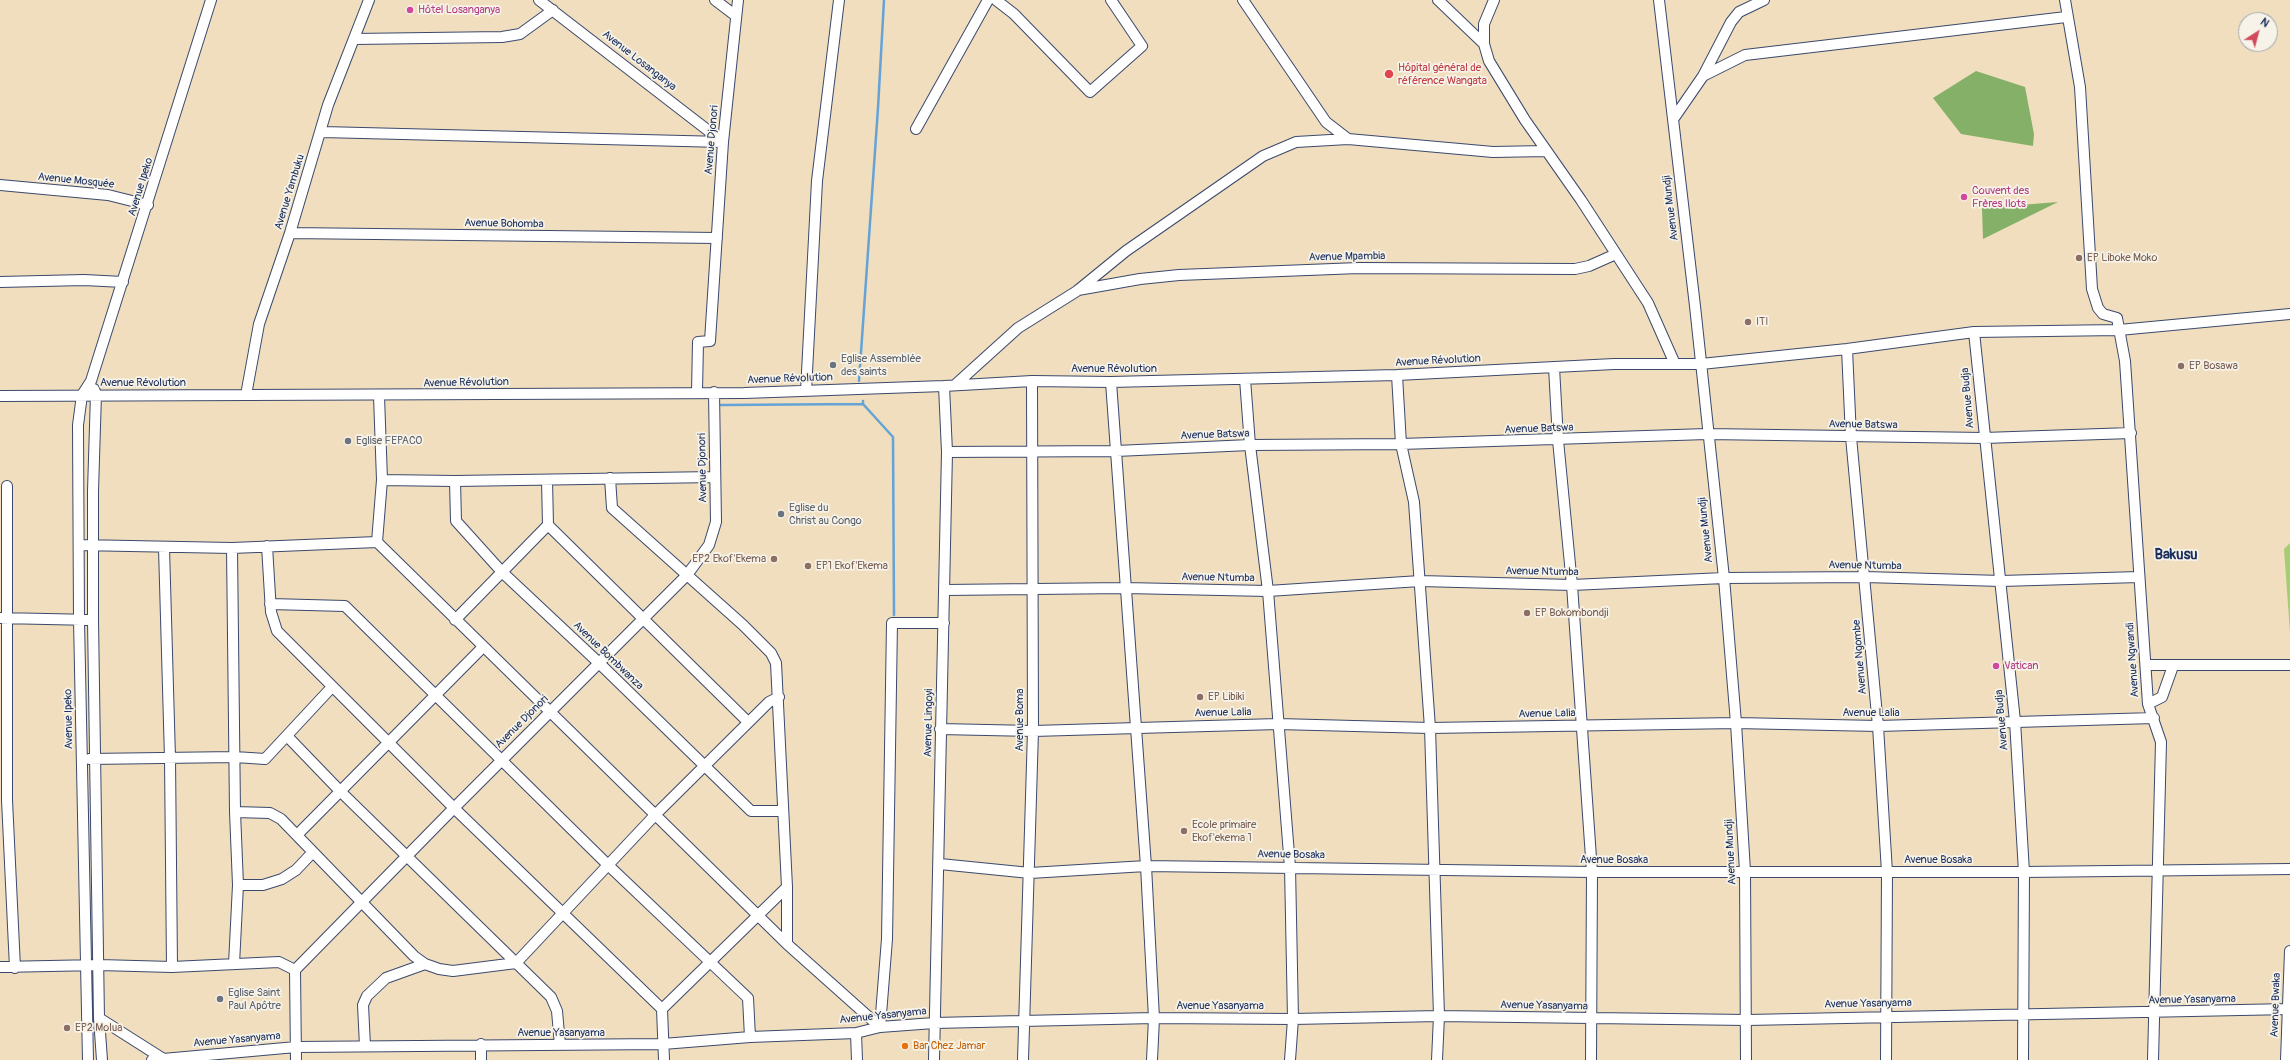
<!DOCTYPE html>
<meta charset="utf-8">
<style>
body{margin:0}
#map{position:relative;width:2290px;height:1060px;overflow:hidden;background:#f0debe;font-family:Pangolin,sans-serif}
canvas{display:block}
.north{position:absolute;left:2238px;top:12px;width:40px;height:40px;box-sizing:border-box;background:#f7f3e8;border:1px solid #9fa5b1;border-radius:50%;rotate:36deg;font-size:11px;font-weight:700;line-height:16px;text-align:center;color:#1b2f5e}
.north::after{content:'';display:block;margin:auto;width:14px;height:18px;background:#d1495b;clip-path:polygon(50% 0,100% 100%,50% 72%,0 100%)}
</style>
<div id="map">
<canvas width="2290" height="1060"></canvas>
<div class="north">N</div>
</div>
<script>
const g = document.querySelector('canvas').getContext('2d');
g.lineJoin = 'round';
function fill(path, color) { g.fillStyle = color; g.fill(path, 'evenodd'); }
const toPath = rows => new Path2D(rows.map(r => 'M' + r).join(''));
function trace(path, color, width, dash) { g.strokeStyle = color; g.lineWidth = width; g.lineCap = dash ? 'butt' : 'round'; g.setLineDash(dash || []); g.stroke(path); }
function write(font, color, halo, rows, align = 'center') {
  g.font = font + ' Pangolin,sans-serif'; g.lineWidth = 3.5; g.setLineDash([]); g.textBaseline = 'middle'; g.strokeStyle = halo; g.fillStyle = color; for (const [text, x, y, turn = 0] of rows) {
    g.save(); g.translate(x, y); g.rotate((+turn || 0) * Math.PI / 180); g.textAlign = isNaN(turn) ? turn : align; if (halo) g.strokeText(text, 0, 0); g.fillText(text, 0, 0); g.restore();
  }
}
fill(toPath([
 [2290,543,2290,633,2284,549]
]), '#a7cc76');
fill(toPath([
 [1976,71,2025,87,2034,134,2033,146,1961,134,1933,98],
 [2058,202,1983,239,1982,208]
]), '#85b067');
trace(toPath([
 [859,381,878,108,884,0],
 [863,404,893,437,894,615],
 [721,405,863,404,863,401]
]), '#65a2d6', 2.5);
const minor = toPath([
 [539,0,723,142],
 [715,0,736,16],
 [996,0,1014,14,1090,92,1142,46,1111,0],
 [1243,0,1326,122,1348,139],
 [1438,0,1484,44],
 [1494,0,1484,24,1484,44,1489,61,1525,120,1581,200,1648,303,1675,364],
 [1659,0,1695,306,1724,578,1736,723,1745,871,1746,1060],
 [2065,0,2080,87,2092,289,2098,308,2103,314,2117,318,2125,361,2148,704,2161,742,2153,1060],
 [354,39,502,37,520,34,553,10],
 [1703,76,1731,22,1739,12,1764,0],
 [1674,118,1703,76,1745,55,2066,17],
 [916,129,988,0],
 [322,132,723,142],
 [0,185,108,195,148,205],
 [290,233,717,238],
 [0,282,84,280,123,282],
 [1078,290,1140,279,1179,275,1359,268,1575,269,1589,266,1616,254],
 [1974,332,2015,721,2024,872,2023,1060],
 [1847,349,1851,437,1878,726,1887,872,1886,1060],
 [1554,367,1558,440,1572,585,1592,872,1591,1060],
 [1397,375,1401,444,1414,502,1430,728,1439,1016,1437,1060],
 [1245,379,1250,445,1268,591,1290,867,1293,1019,1290,1060],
 [1111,382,1146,866,1154,1018,1152,1060],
 [955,385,1018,328,1077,291,1126,251,1263,156,1296,142,1348,139,1493,152,1546,151],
 [94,389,96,394,93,491,93,620,99,1018,102,1060],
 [806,391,817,181,839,0],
 [697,392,698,342,710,341,723,142,738,0],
 [246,395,259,324,290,233,328,105,369,0],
 [0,396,744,393,944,386,1032,381,1111,382,1397,375,1614,364,1701,364,1847,349,1974,332,2119,330,2290,314],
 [947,452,1116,451,1250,445,1401,444,1707,434,1984,438,2131,433],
 [610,478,612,508,743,625,771,653,776,663,787,887,787,944],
 [382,480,455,481,715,477],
 [547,480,548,525,748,722],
 [455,481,456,521,502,572,599,663,751,811,782,811],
 [7,486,7,800,15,968],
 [377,542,382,480,379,396],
 [79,545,232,548,377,542,787,944,880,1027],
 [267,546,271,612,277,631,454,808,662,1009,664,1060],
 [164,548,170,758,172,967],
 [232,548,235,812,238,885,234,964],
 [945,590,1125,588,1268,591,1420,581,1572,585,1724,578,1865,577,2001,581,2139,577],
 [270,604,345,606,608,865,748,998,750,1037],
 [0,618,93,620],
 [455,620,548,525],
 [2147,665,2290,665],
 [2148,704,2162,697,2173,666],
 [940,729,1033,731,1278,724,1430,728,1736,723,1878,726,2154,718],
 [287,736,340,791,551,997,557,1011,560,1045],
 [89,759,235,757,265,759,332,687],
 [235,812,270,813,281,819,414,956,425,964,439,969,453,971,516,963,656,814,769,702,779,697],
 [297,835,483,647],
 [940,864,1030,873,1146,866,1592,872,2024,872,2290,869],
 [238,885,263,885,282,879,296,870,313,852],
 [0,967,99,965,172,967,279,962,295,970],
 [662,1009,787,887],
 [99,1018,162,1058],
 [880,1027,887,939,892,623,944,623],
 [856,1033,857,1060],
 [365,1046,363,1005,367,996,386,978,425,964],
 [88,1060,79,620,78,425,82,395,91,381,211,0],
 [152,1060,296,1047,663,1044,750,1037,856,1033,880,1027,934,1023,1154,1018,1293,1019,1439,1016,1747,1020,2290,1009],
 [296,1060,295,970,454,808,687,575,709,545,716,522,714,392],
 [481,1060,481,1044],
 [934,1060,947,452,944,386],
 [1023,1060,1033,731,1032,381],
 [2286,1060,2290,951]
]);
trace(minor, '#3b496c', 12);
trace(minor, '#fff', 10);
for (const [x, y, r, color] of [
 [410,10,4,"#d1479c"],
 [1389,74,5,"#e0444e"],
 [1964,197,4,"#d1479c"],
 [2079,258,4,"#8d6e63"],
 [1748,322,4,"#8d6e63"],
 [833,365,4,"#6b7280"],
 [2181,366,4,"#8d6e63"],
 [348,441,4,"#6b7280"],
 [781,514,4,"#6b7280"],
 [774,559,4,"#8d6e63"],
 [808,566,4,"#8d6e63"],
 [1527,613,4,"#8d6e63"],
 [1996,666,4,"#d1479c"],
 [1200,697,4,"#8d6e63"],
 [1184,831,4,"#8d6e63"],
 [220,999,4,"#6b7280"],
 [67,1028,4,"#8d6e63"],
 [905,1046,4,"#e8710a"]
]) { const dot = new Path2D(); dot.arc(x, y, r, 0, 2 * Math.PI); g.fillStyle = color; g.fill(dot); trace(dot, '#f7f3e8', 1.5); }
write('11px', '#b23c85', '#f7f3e8', [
 ["Hôtel Losanganya",418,10],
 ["Couvent des",1972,191],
 ["Frères Ilots",1972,204],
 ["Vatican",2004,666]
], 'left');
write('11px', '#1b2f5e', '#f7f3e8', [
 ["Avenue Losanganya",639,61,38],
 ["Avenue Djonori",712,140,-85],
 ["Avenue Mosquée",76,181,6],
 ["Avenue Ipeko",141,187,-73],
 ["Avenue Yambuku",290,192,-73],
 ["Avenue Mundji",1671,208,-97],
 ["Avenue Bohomba",504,224,1],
 ["Avenue Mpambia",1347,257,-1],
 ["Avenue Révolution",1438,361,-3],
 ["Avenue Révolution",1114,369],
 ["Avenue Révolution",790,379,-2],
 ["Avenue Révolution",143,383],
 ["Avenue Révolution",466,383,-1],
 ["Avenue Budja",1968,398,-95],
 ["Avenue Batswa",1863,425,1],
 ["Avenue Batswa",1539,429,-2],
 ["Avenue Batswa",1215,435,-2],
 ["Avenue Djonori",703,468,-91],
 ["Avenue Mundji",1706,530,-96],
 ["Avenue Ntumba",1865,566,1],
 ["Avenue Ntumba",1542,572,1],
 ["Avenue Ntumba",1218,578,1],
 ["Avenue Bombwanza",608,656,44],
 ["Avenue Ngombe",1860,657,-95],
 ["Avenue Ngwandi",2133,660,-94],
 ["Avenue Lalia",1223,713,-1],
 ["Avenue Lalia",1871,713],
 ["Avenue Lalia",1547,714,-1],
 ["Avenue Ipeko",69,719,-91],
 ["Avenue Boma",1020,720,-90],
 ["Avenue Budja",2002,720,-95],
 ["Avenue Djonori",522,722,-45],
 ["Avenue Lingoyi",929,723,-89],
 ["Avenue Mundji",1731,852,-93],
 ["Avenue Bosaka",1291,855,1],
 ["Avenue Bosaka",1614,860],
 ["Avenue Bosaka",1938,860],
 ["Avenue Yasanyama",2192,1000,-1],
 ["Avenue Yasanyama",1868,1004,-1],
 ["Avenue Bwaka",2276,1005,-88],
 ["Avenue Yasanyama",1220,1006],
 ["Avenue Yasanyama",1544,1006,1],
 ["Avenue Yasanyama",883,1016,-6],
 ["Avenue Yasanyama",561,1033],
 ["Avenue Yasanyama",237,1040,-5]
]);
write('11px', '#be3a42', '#f7f3e8', [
 ["Hôpital général de",1398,68],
 ["référence Wangata",1398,81]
], 'left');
write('11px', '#785e54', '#f7f3e8', [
 ["EP Liboke Moko",2087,258],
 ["ITI",1756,322],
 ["EP Bosawa",2189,366],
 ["EP2 Ekof'Ekema",766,559,"right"],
 ["EP1 Ekof'Ekema",816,566],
 ["EP Bokombondji",1535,613],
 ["EP Libiki",1208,697],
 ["Ecole primaire",1192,825],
 ["Ekof'ekema 1",1192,838],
 ["EP2 Molua",75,1028]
], 'left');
write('11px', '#5b616d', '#f7f3e8', [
 ["Eglise Assemblée",841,359],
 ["des saints",841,372],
 ["Eglise FEPACO",356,441],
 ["Eglise du",789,508],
 ["Christ au Congo",789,521],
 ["Eglise Saint",228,993],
 ["Paul Apôtre",228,1006]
], 'left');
write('11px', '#c56008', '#f7f3e8', [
 ["Bar Chez Jamar",913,1046]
], 'left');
write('bold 15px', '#1b2f5e', '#f7f3e8', [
 ["Bakusu",2176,555]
]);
</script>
